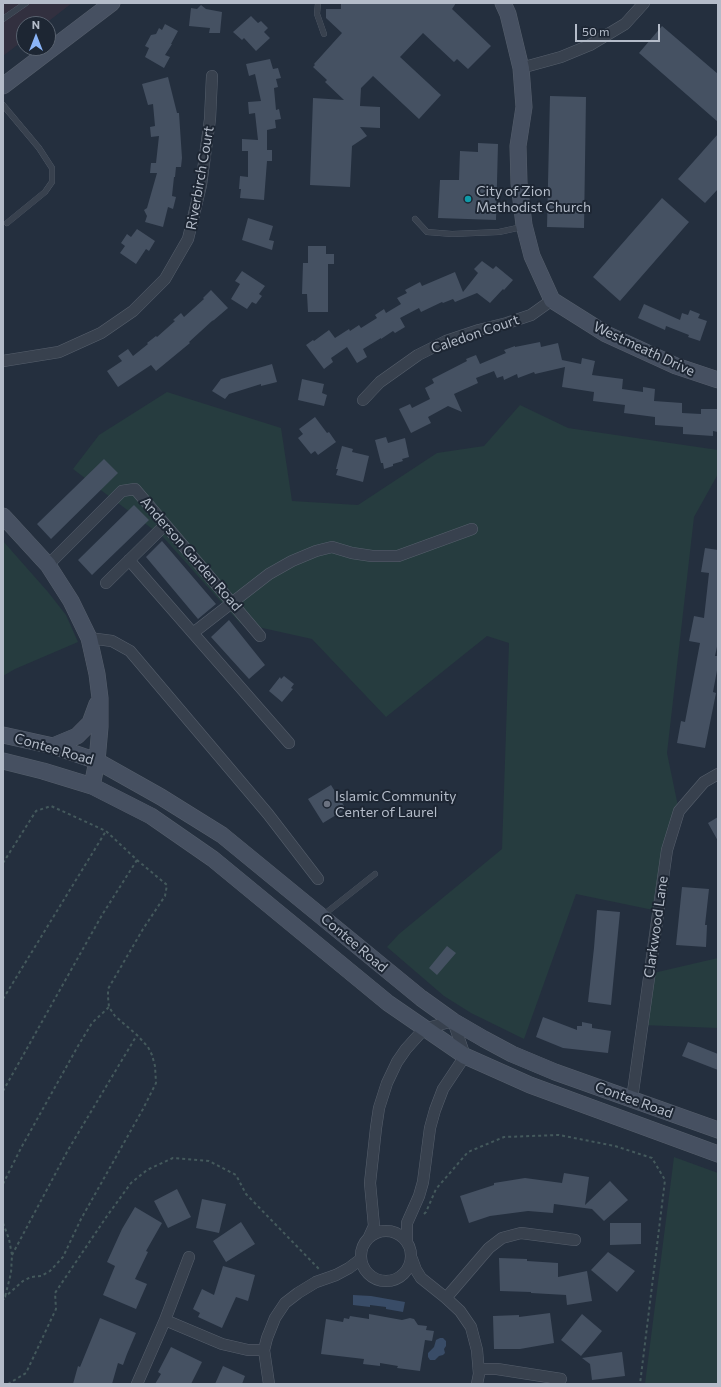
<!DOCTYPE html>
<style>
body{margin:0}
#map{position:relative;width:721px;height:1387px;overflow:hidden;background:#242f3e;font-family:Commissioner,sans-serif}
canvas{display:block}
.frame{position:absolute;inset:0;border:4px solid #b4bcc9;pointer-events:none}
.north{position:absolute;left:16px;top:16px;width:40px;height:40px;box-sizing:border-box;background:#1d2633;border:1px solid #59626f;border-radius:50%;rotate:0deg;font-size:11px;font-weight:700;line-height:16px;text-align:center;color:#b4bcc9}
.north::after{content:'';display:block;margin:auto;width:14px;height:18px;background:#8ab4f8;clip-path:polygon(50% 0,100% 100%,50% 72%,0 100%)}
.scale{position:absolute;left:575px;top:24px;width:85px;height:18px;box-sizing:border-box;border:2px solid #b4bcc9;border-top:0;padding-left:5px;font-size:12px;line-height:14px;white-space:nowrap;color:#b4bcc9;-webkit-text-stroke:3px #1d2633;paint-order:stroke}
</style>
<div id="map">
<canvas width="721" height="1387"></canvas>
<div class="frame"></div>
<div class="north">N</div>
<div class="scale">50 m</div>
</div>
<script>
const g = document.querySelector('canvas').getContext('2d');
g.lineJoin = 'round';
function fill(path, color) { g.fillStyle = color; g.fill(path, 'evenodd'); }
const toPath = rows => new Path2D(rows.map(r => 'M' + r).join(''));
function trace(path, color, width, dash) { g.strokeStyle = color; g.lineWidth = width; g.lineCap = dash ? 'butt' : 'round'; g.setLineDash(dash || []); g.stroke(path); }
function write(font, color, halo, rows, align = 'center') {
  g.font = font + ' Commissioner,sans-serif'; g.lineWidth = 4; g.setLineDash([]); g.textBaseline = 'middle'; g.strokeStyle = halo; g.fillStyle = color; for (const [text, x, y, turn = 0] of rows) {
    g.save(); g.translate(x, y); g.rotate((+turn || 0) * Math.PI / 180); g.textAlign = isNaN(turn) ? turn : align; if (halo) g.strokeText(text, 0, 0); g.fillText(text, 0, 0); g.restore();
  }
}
fill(toPath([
 [3,3,72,3,45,24,24,24,24,40,3,56]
]), '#32303f');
fill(toPath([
 [167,392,281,428,292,501,358,505,437,453,484,446,520,405,568,428,718,450,718,474,694,517,667,753,679,811,658,911,576,894,524,1039,471,1013,444,996,387,947,399,934,502,849,509,643,487,636,386,717,312,639,240,623,163,537,73,469,99,435],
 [3,541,48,592,66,615,78,642,15,669,3,676],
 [718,958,718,1028,642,1025,649,974],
 [674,1157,718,1173,718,1384,645,1384]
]), '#263c3f');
fill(toPath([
 [353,1295,371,1296,405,1302,403,1312,386,1309,386,1307,370,1305,370,1307,353,1305],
 [440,1338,443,1338,446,1341,446,1346,444,1349,445,1353,443,1355,439,1356,435,1360,430,1360,428,1357,428,1353,434,1347,436,1340]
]), '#394c67');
fill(toPath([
 [341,3,456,3,452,9,491,46,468,69,457,59,454,62,423,33,400,57,441,95,419,119,373,76,361,88,360,106,380,107,380,128,360,127,367,136,352,146,350,187,310,185,313,98,344,100,325,82,327,80,313,67,315,65,314,64,342,33,326,18,326,9,341,9],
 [201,5,206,9,222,12,220,33,209,33,210,28,189,26,191,8,197,9],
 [251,16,258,23,261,21,268,28,264,32,270,38,256,51,244,38,242,40,233,32],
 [165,24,178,31,171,44,172,44,165,55,170,57,164,68,145,57,149,48,145,46,151,35,156,34,159,28,162,30],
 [662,26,718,74,718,122,639,53],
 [270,59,273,69,278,68,281,78,276,79,278,87,274,88,276,110,279,109,281,119,275,120,276,128,267,130,267,150,272,150,272,161,267,161,264,200,240,198,241,189,239,189,240,176,248,177,248,151,242,151,242,139,258,140,255,113,249,114,248,102,261,101,255,74,249,76,246,64],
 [168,77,177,113,179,113,182,158,181,167,176,167,175,177,174,177,172,196,176,197,173,209,168,207,163,227,145,222,147,216,144,210,147,208,157,173,150,173,151,163,156,163,159,136,151,137,150,127,155,126,153,104,148,105,142,84],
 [550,96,586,97,584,228,547,227],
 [718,134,718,189,705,203,678,179],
 [478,143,498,144,496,220,438,218,440,180,459,180,460,151,478,152],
 [662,198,689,222,620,301,593,277],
 [248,218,273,226,269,240,274,241,272,250,242,240],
 [137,229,155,241,149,251,146,249,136,264,120,253,125,246,121,243,127,234,131,237],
 [308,246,326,246,326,254,334,254,334,264,328,264,328,312,308,312,307,294,302,294,303,263,308,263],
 [482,261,493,269,496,266,513,280,504,290,503,289,490,303,477,293,455,302,453,299,443,303,442,302,421,312,419,308,400,318,405,327,395,333,393,331,381,339,381,338,363,349,367,357,357,363,347,347,331,358,333,362,324,369,306,345,313,340,314,341,329,330,335,338,349,329,350,331,359,325,361,328,377,318,375,315,384,309,386,313,401,304,397,298,407,293,405,290,420,282,422,286,455,272,463,292,478,273,474,269],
 [242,271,265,286,259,294,262,296,256,304,252,302,247,309,231,299,240,284,235,281],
 [211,290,228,308,214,320,212,321,189,342,190,343,156,371,151,365,118,387,107,371,122,361,118,356,128,349,133,356,148,344,147,343,156,336,157,337,175,321,173,320,181,313,184,317,204,299,203,298],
 [644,304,680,320,682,313,688,315,690,310,700,314,698,318,707,321,700,341,688,337,689,335,666,326,665,330,638,318],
 [540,342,541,347,558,343,562,360,581,364,582,358,595,361,592,375,623,379,622,389,643,392,643,387,655,389,654,401,682,403,682,413,701,414,701,409,718,409,718,432,713,431,713,436,683,434,683,427,655,425,655,417,624,413,625,405,593,401,594,392,562,387,565,367,535,374,534,372,518,378,517,374,504,380,503,376,497,378,494,371,476,378,478,383,454,394,462,412,448,406,428,417,431,423,411,433,399,409,410,404,412,408,430,399,425,388,434,383,432,379,467,361,466,359,476,355,480,364,506,353,504,350,515,346,515,347],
 [272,364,277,382,261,386,261,384,229,394,225,399,212,391,221,379],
 [302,379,324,384,322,393,327,395,324,406,298,400],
 [315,417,327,433,329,432,336,442,318,455,315,451,311,454,298,438,303,434,299,429],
 [386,437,388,443,405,438,409,457,402,459,403,461,393,464,393,466,384,469,383,463,381,463,375,440],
 [342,446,353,449,352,452,369,456,363,482,336,475,338,469,336,469],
 [104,459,118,473,51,539,37,524],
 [134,505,149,520,92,575,78,560],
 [162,541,216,604,198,619,146,557],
 [705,548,718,550,718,642,715,656,718,656,718,665,713,692,716,693,705,748,677,743,681,721,685,722,700,643,689,641,694,616,704,618,709,573,701,572],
 [229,620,265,665,249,679,211,637],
 [284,676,294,684,291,688,293,689,282,702,269,691,280,677,281,679],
 [331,785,346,809,323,823,308,799],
 [718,817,718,841,708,823],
 [682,887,709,889,705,925,707,925,706,947,676,945],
 [597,910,620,912,611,1005,588,1002,594,948],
 [447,946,456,953,437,975,429,968],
 [543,1017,577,1030,577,1026,582,1026,582,1022,592,1024,592,1028,611,1031,608,1053,563,1048,536,1037],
 [688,1042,718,1054,718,1070,682,1056],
 [564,1173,589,1177,585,1205,610,1181,628,1200,604,1221,592,1209,554,1204,553,1213,528,1211,490,1216,469,1223,460,1196,494,1185,494,1183,525,1178,562,1183],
 [177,1189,191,1217,168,1228,154,1201],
 [202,1199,226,1204,219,1233,196,1228],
 [135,1207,162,1223,146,1251,148,1252,135,1279,147,1284,136,1309,103,1295,115,1266,107,1262,122,1229],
 [241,1222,255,1244,226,1262,213,1241],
 [610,1223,641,1223,641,1244,610,1245],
 [608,1252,635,1271,617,1292,591,1270],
 [499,1258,527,1259,527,1261,558,1263,558,1277,587,1271,592,1301,567,1305,566,1295,531,1293,531,1292,500,1291],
 [223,1266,255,1275,248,1301,236,1297,222,1328,198,1317,200,1313,193,1309,202,1289,214,1295],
 [550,1313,554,1343,520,1349,494,1349,493,1316,519,1315,519,1317],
 [369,1314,402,1320,410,1318,414,1319,418,1325,427,1326,426,1330,434,1331,432,1341,425,1340,420,1371,397,1368,398,1366,380,1363,380,1366,363,1364,364,1359,321,1354,326,1319,343,1322,344,1318,349,1319,350,1316,369,1319],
 [582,1314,602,1331,581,1356,561,1340],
 [100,1318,136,1333,127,1354,123,1365,118,1363,112,1384,73,1384,78,1366,80,1367],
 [171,1347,202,1362,191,1384,155,1384,161,1374,158,1372],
 [622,1352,625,1376,592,1380,590,1364,582,1358],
 [223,1366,245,1376,242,1384,215,1384]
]), '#455162');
const lane = toPath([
 [318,3,317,14,324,34],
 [3,19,26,3],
 [3,105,39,148,52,168,52,182,45,192,7,223],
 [415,219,427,232,452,234,499,232,522,227],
 [322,916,375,874]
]);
const street = toPath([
 [521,68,561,57,590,45,625,24,644,3],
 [3,361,59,352,101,333,133,311,165,279,188,239,201,185,210,119,212,76],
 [363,400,380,382,418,355,446,341,479,330,507,323,531,315,552,300],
 [129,560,289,743],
 [48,565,122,491,135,489,260,636],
 [106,583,165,525],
 [193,633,269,574,292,561,316,551,332,547,352,553,372,556,398,556,472,529],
 [89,638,112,641,130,651,268,814,318,879],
 [632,1099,667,850,679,811,704,782,718,774],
 '361 1256a25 25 0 1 1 50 0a25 25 0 1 1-50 0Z',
 [369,1237,374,1226,370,1183,376,1128,379,1108,387,1083,397,1062,406,1049,424,1029,453,1021,465,1056,443,1089,435,1110,430,1128,423,1182,419,1196,407,1223,407,1241],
 [412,1259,416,1270,421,1278,446,1298,460,1311,471,1327,477,1350,479,1374,477,1384],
 [446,1298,489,1248,502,1238,521,1233,575,1240],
 [165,1320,222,1344,248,1350,264,1350],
 [479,1369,497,1369,561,1379],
 [137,1384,165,1320,189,1257],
 [269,1384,264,1350,267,1338,275,1318,285,1303,298,1293,316,1282,336,1275,349,1268,361,1259]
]);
const secondary = toPath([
 [503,3,508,14,521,68,524,107,518,146,519,183,524,225,532,256,552,300,606,334,676,366,718,380],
 [3,86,112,3],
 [3,516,48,565,71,601,89,638,97,674,100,698,100,727,97,761,92,786],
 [3,735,53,746,97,761,161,797,222,835,421,998,453,1021,484,1039,512,1054,555,1072,718,1130],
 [53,746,77,736,90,723,97,704],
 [3,761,43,771,92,786,151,816,213,859,388,1003,465,1056,530,1085,718,1154]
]);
trace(lane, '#565f6c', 6);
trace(street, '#565f6c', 12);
trace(secondary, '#565f6c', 17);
trace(toPath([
 [3,863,36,811,51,806,106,831,137,860,167,885,165,896,143,929,108,989,108,997,109,1007,115,1016,137,1035,148,1047,152,1055,155,1066,156,1083,143,1109,81,1219,63,1257,50,1271,41,1276,31,1277,23,1281,5,1297],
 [3,999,106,831],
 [3,1091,102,915,137,860],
 [3,1184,21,1148,78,1046,92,1023,109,1007],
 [424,1214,426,1212,436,1189,468,1152,504,1137,559,1135,615,1146,652,1158,665,1180,640,1384],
 [3,1223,9,1239,12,1255,11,1273,5,1297,3,1300],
 [12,1255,68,1150,137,1035],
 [8,1384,26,1373,56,1309,55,1293,107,1216,131,1183,147,1170,173,1158,209,1161,236,1175,246,1194,319,1269]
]), '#44595c', 2, [3, 3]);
trace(lane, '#38414e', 5.5);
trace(street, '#38414e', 11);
trace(secondary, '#465061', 16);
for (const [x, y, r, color] of [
 [468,199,4,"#0f9aa8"],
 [327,804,4,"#6b7280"]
]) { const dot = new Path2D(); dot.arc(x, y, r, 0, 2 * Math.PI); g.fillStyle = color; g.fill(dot); trace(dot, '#1d2633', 1.5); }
write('14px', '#b4bcc9', '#1d2633', [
 ["Riverbirch Court",200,178,-80],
 ["Caledon Court",475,334,-19],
 ["Westmeath Drive",644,349,25],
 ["Anderson Garden Road",191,554,49],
 ["Contee Road",54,749,16],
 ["Clarkwood Lane",656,927,-82],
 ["Contee Road",354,943,40],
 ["Contee Road",634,1100,20]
]);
write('14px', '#b4bcc9', '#1d2633', [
 ["City of Zion",476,191],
 ["Methodist Church",476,207],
 ["Islamic Community",335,796],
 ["Center of Laurel",335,812]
], 'left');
</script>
